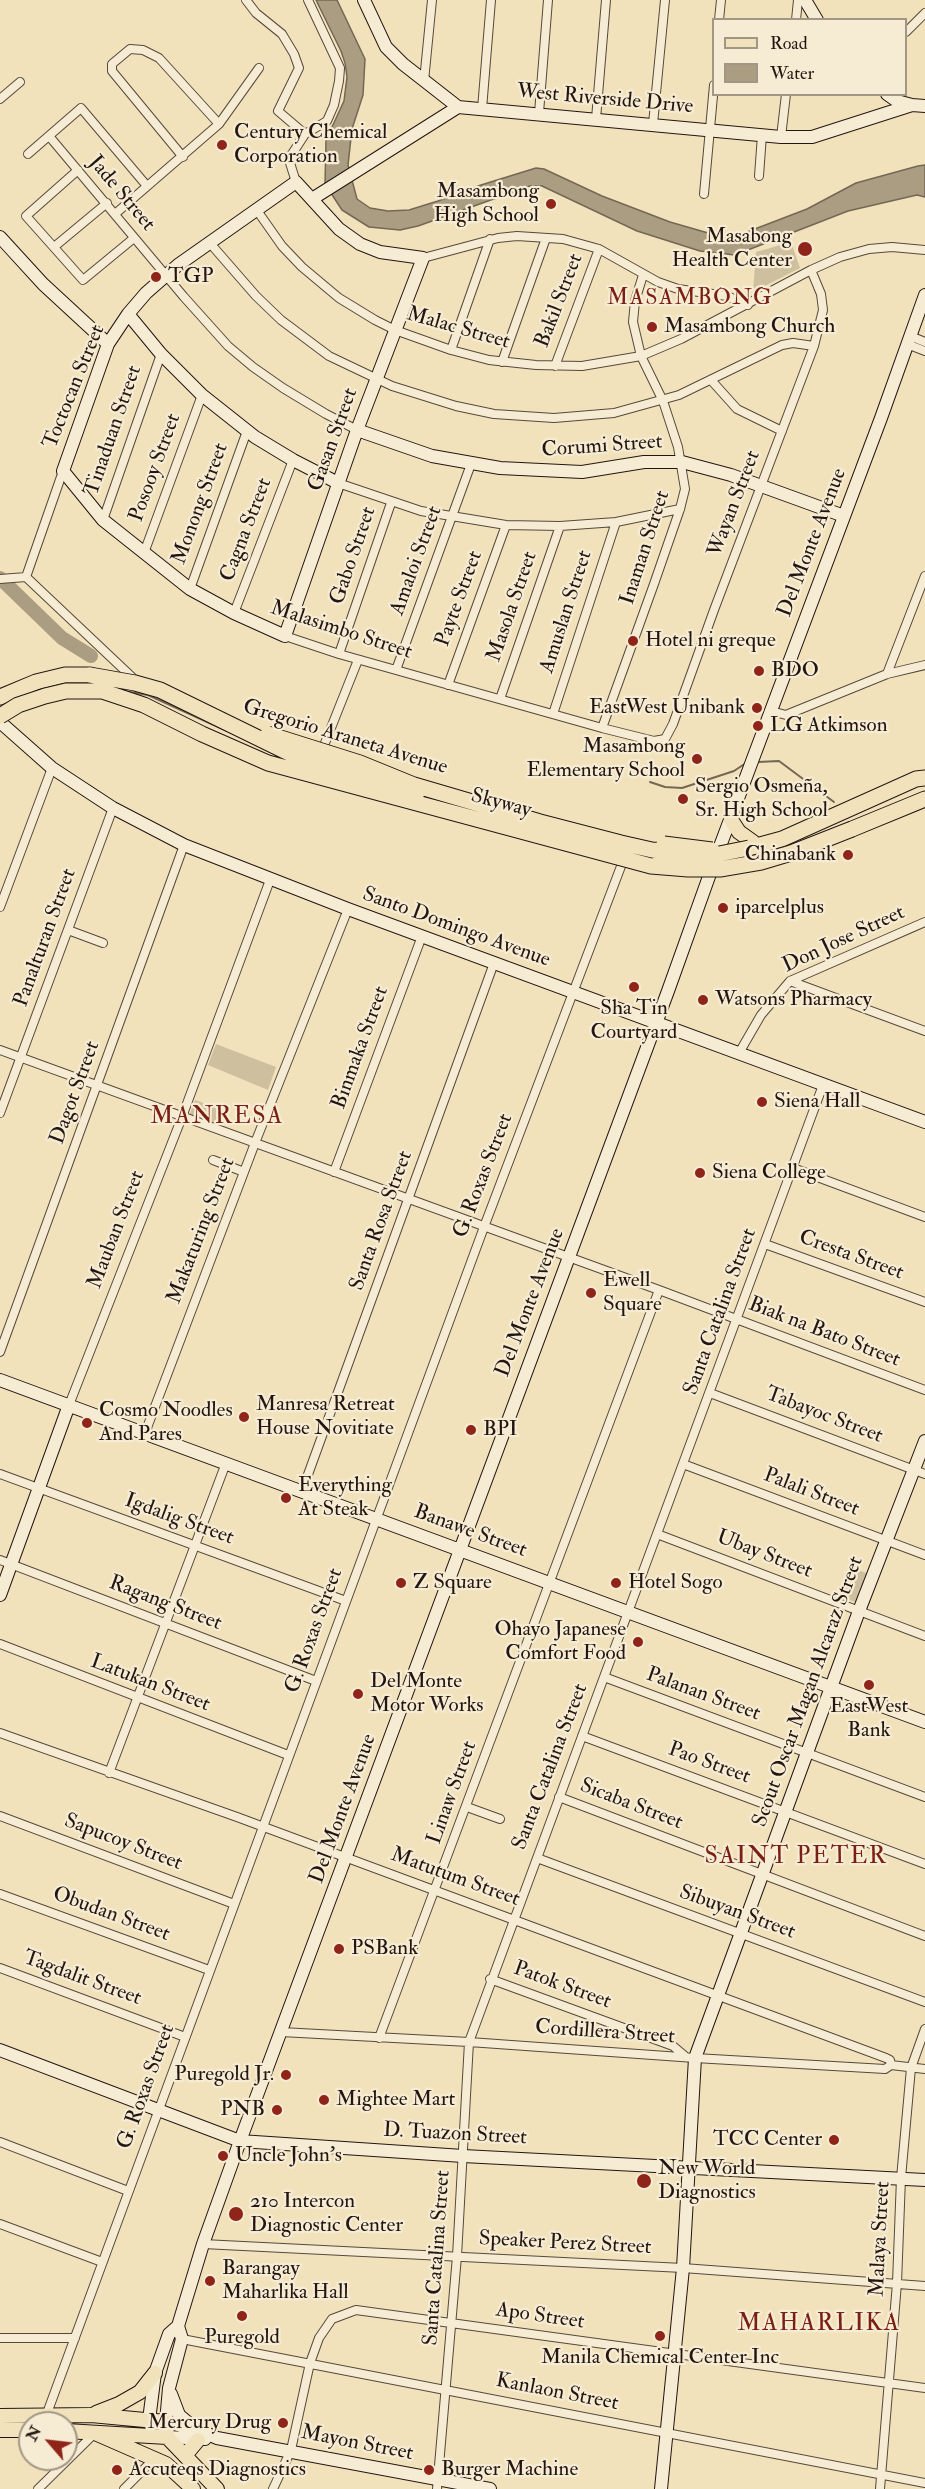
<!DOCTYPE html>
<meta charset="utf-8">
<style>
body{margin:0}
#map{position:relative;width:925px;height:2489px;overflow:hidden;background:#f1e2bc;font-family:"IM FELL Double Pica",serif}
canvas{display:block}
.legend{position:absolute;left:712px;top:18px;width:195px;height:78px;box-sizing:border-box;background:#f6ecd3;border:2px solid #a29686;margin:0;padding:8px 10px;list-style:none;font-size:18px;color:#231612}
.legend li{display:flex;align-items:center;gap:12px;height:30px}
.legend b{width:30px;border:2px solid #a29686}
.north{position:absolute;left:18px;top:2411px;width:60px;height:60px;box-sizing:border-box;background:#f6ecd3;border:2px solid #a29686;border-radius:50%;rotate:298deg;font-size:16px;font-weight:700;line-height:24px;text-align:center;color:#231612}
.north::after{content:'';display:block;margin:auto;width:21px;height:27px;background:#8f2418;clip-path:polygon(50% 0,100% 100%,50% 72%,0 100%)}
</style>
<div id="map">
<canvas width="925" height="2489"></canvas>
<ul class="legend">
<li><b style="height:8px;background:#f1e2bc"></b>Road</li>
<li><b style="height:16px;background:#ab9d82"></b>Water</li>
</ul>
<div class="north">N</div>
</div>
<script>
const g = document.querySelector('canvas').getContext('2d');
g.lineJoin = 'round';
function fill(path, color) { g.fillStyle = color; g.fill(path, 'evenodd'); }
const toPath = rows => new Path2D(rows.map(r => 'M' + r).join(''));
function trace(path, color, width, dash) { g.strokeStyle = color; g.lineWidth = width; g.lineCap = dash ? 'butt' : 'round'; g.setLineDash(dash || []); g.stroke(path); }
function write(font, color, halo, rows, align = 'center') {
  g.font = font + ' "IM FELL Double Pica",serif'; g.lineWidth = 4.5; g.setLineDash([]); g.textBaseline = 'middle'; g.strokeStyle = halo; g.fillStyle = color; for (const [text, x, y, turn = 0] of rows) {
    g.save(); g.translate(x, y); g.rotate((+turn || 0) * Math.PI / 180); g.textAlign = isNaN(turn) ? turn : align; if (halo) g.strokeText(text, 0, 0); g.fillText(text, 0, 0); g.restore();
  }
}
fill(toPath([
 [791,242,800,268,753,292,756,252],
 [216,1044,276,1067,268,1090,208,1065],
 [195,1100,223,1110,216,1129,188,1119],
 [853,1568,869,1574,858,1603,841,1597]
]), '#cebf9f');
const water = toPath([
 [316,0,337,0,365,59,363,95,352,129,348,165,357,199,370,208,388,211,409,210,438,201,481,185,536,168,544,169,602,196,670,222,722,237,734,237,807,209,856,183,918,166,925,165,925,197,917,195,848,211,735,255,700,251,637,231,542,186,530,186,418,226,400,230,369,227,342,210,325,184,326,140,344,101,347,77,345,63,341,51,316,0]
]);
fill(water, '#ab9d82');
trace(water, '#756755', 1.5);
trace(toPath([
 [124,691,148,695,227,731],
 [758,762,779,761,834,802],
 [650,782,665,787,682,788,734,771,746,763]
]), '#756755', 2);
trace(toPath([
 [0,578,62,638,91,656]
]), '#ab9d82', 14);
const street = toPath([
 [246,0,256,13,282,34,294,54,299,68,278,111,305,134],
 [719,20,721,0],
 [796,20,798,0],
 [906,32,925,13],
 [424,81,432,0],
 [0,99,20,82],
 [482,109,491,0],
 [539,113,548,0],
 [596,119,606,0],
 [653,124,665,0],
 [49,136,184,297,228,346,253,367,283,388,326,414,357,430],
 [781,137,786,94],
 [28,154,81,108,147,186],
 [183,157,112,71,112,64,130,49,143,50,159,58,219,124],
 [78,170,26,216,83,280,134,238],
 [759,176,762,135],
 [296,182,290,163,292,154,305,134,327,121,334,105,339,81,340,68,308,0],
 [704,194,714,85],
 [256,209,282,246,302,267,339,298,375,320,395,330,451,350,489,360,536,365,582,366,641,356,681,339,811,270,840,257,869,249,892,247,925,250],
 [115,214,219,124,259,68],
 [209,242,256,296,281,320,329,356,392,386,456,406,494,414,554,418,614,413,679,395,782,345,793,343,814,346],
 [54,247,107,203],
 [423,258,498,238,517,236,563,239,599,249,658,282,678,289,727,296,748,305],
 [910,336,925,342],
 [907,344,925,351],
 [451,350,490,239],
 [502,362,546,238],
 [555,366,599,249],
 [711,380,737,409,782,431],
 [338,483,421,511,506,525,560,526,616,522,680,509],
 [103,520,161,354],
 [144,553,202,395],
 [26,577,63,471],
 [0,579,26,577,135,680],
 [190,589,247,431],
 [234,613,293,460],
 [285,636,339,654,602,728,654,741,665,739,673,724,714,610,814,346,823,310,821,294,811,270],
 [339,654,391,503],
 [396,670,471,464],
 [887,674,925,576],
 [448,685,506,525],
 [500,699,560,526],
 [771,711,786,715,887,674,925,665],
 [553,714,616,522],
 [602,728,654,584,680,509,685,489,678,447,663,401,641,356,633,322,635,301,643,275],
 [321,753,358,660],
 [0,907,52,768],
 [68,930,103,943],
 [790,981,925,1031],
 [0,1050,659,1290,925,1390],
 [739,1053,761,1015,790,981,925,922],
 [0,1113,113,808],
 [213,1160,244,1172],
 [793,1168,925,1217],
 [334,1172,422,936],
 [765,1244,925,1302],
 [0,1352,184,845],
 [710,1393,925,1474],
 [69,1405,182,1117,270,880],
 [145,1433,255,1143,348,909],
 [683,1464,925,1555],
 [0,1474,346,1601],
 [302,1491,494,963],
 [657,1534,925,1636],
 [0,1560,316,1681],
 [0,1644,288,1755],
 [604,1677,925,1797],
 [0,1733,237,1817,886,2058,890,2060,891,2065],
 [582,1736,925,1864],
 [109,1773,226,1463],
 [559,1797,925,1936],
 [467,1807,500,1819],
 [0,1816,234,1904],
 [537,1858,925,2002],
 [0,1894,209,1970],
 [0,1968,185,2037],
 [490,1979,673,2046,686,2057],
 [281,2032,469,2042,695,2058,885,2069,891,2065,925,2069],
 [379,2038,659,1290],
 [0,2142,128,2191],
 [0,2224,102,2262],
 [203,2244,683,2268,925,2286],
 [0,2338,75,2338],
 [182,2339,925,2483],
 [46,2416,484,1227,623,861],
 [38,2489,95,2433],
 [124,2489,155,2458],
 [273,2489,291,2450,310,2363,319,2338,332,2319,356,2310,925,2388],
 [437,2489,457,2256,469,2042,823,1085],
 [880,2489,897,2283,901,2178,911,2068,925,2029]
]);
const secondary = toPath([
 [364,0,386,47,403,64,458,107,781,137,812,137,912,105,925,106],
 [805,0,817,20],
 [887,94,897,101,912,105],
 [296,182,339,229,360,244,380,252,423,258,357,430,285,636,234,613,190,589,103,520,63,471,108,344,128,314,146,293,178,265,296,182],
 [312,199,458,107],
 [0,237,43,284,108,344],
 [128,314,161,354,202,395,255,437,293,460,338,483],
 [357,430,432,456,500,468,582,472,644,462,682,462,731,475,844,516],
 [0,722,52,768,113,808,184,845,348,909,925,1122],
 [0,1380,925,1722],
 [0,1595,69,1405],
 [0,2050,240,2141,463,2156,925,2180],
 [178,2326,182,2339,169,2388,166,2422,201,2431,217,2438,490,2489],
 [171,2394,179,2415,192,2426],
 [149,2420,155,2373,169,2334,178,2326,203,2244,240,2141,668,991,716,857,881,418,925,295],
 [167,2437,205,2439],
 [661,2489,683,2268,695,2058,859,1611,925,1441]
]);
const primary = toPath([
 [731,820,739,832,753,842],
 [96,2413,119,2404,140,2392,155,2373],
 [0,2416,91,2415,166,2422,167,2437,217,2489],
 [0,2430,30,2430],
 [66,2431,167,2437],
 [95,2433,166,2464,193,2489],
 [187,2457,188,2452,198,2440]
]);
const highway = toPath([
 [0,697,36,682,65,675,90,675],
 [852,829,925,799],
 [749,848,782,839,916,779,925,778]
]);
trace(street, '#56493c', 10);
trace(secondary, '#231612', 14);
trace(primary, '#231612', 16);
trace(highway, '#231612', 17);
trace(street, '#f6ecd3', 8);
trace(secondary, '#f6ecd3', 12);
trace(primary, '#f1e2bc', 14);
trace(highway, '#f1e2bc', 15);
const highwayBridge = toPath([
 [90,675,135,683,160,690,293,755,417,793],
 [0,716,18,705,45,696,66,691,102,691,144,705,202,734,268,763,651,866,688,869,720,869,761,862,791,853,852,829],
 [268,734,360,763,414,785,540,822,621,843,652,850,673,851],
 [664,844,712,850],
 [660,858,709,856,749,848]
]);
trace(highwayBridge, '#231612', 17, []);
trace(highwayBridge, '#f1e2bc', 15);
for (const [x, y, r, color] of [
 [222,145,6,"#8f2418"],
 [551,204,6,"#8f2418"],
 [805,249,8,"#8f2418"],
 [156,277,6,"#8f2418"],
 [652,327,6,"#8f2418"],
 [633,641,6,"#8f2418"],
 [759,671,6,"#8f2418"],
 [757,708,6,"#8f2418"],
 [758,726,6,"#8f2418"],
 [697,759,6,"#8f2418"],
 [683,799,6,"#8f2418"],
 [848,855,6,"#8f2418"],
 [723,908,6,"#8f2418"],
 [634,987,6,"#8f2418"],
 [703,1000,6,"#8f2418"],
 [762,1102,6,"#8f2418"],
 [700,1173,6,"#8f2418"],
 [591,1293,6,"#8f2418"],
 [244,1417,6,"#8f2418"],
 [87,1423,6,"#8f2418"],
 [471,1430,6,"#8f2418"],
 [286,1498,6,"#8f2418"],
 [401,1583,6,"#8f2418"],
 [616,1583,6,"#8f2418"],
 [638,1642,6,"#8f2418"],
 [869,1685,6,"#8f2418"],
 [358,1694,6,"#8f2418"],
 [339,1949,6,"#8f2418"],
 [286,2075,6,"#8f2418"],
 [324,2100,6,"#8f2418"],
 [277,2110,6,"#8f2418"],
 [834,2140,6,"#8f2418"],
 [223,2156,6,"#8f2418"],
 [644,2181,8,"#8f2418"],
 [236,2214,8,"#8f2418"],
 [210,2281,6,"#8f2418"],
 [242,2316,6,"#8f2418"],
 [660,2336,6,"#8f2418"],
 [283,2423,6,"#8f2418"],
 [117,2470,6,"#8f2418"],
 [429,2470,6,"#8f2418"]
]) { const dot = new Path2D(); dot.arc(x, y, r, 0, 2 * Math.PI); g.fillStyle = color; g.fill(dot); trace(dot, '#f6ecd3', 2); }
write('21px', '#231612', '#f6ecd3', [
 ["West Riverside Drive",605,100,5],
 ["Jade Street",121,194,50],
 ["Bakil Street",560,301,-69],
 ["Malac Street",458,329,16],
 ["Toctocan Street",75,387,-68],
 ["Tinaduan Street",114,431,-71],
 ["Gasan Street",334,440,-70],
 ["Corumi Street",602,447,-4],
 ["Posooy Street",156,468,-70],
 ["Monong Street",201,504,-70],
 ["Wayan Street",735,504,-69],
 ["Cagna Street",247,530,-69],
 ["Del Monte Avenue",813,543,-69],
 ["Inaman Street",646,548,-72],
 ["Gabo Street",354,556,-71],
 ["Amaloi Street",417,561,-70],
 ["Payte Street",460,599,-70],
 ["Masola Street",513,607,-71],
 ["Amuslan Street",567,612,-72],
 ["Malasimbo Street",341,631,18],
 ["Gregorio Araneta Avenue",345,738,17],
 ["Skyway",501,804,15],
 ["Santo Domingo Avenue",456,928,20],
 ["Panalturan Street",46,938,-70],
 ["Don Jose Street",844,940,-25],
 ["Binmaka Street",361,1048,-70],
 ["Dagot Street",76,1093,-70],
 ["G. Roxas Street",484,1176,-69],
 ["Santa Rosa Street",382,1221,-70],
 ["Mauban Street",117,1230,-69],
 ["Makaturing Street",202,1231,-69],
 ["Cresta Street",851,1256,20],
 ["Del Monte Avenue",531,1303,-69],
 ["Santa Catalina Street",721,1312,-70],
 ["Biak na Bato Street",824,1333,21],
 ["Tabayoc Street",824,1416,21],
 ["Palali Street",811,1493,21],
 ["Igdalig Street",179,1520,20],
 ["Banawe Street",470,1532,20],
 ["Ubay Street",764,1555,21],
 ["Ragang Street",165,1604,21],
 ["G. Roxas Street",315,1631,-70],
 ["Latukan Street",150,1684,21],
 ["Scout Oscar Magan Alcaraz Street",809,1692,-70],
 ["Palanan Street",703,1695,20],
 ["Pao Street",709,1764,20],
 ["Santa Catalina Street",551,1767,-69],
 ["Linaw Street",453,1793,-70],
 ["Sicaba Street",631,1805,21],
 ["Del Monte Avenue",344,1809,-70],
 ["Sapucoy Street",123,1843,21],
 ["Matutum Street",455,1878,20],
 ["Sibuyan Street",737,1913,20],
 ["Obudan Street",111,1915,20],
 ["Tagdalit Street",82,1979,20],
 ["Patok Street",562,1986,20],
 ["Cordillera Street",605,2033,4],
 ["G. Roxas Street",147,2087,-70],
 ["D. Tuazon Street",455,2135,3],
 ["Malaya Street",881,2239,-87],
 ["Speaker Perez Street",565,2244,3],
 ["Santa Catalina Street",438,2258,-86],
 ["Apo Street",540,2317,8],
 ["Kanlaon Street",557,2393,11],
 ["Mayon Street",357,2444,11]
]);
write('21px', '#231612', '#f6ecd3', [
 ["Century Chemical",234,133],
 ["Corporation",234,157],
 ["Masambong",539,192,"right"],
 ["High School",539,216,"right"],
 ["Masabong",792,237,"right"],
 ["Health Center",792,261,"right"],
 ["TGP",168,277],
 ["Masambong Church",664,327],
 ["Hotel ni greque",645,641],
 ["BDO",771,671],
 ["EastWest Unibank",745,708,"right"],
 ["LG Atkimson",770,726],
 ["Masambong",685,747,"right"],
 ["Elementary School",685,771,"right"],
 ["Sergio Osmeña,",695,787],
 ["Sr. High School",695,811],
 ["Chinabank",836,855,"right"],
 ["iparcelplus",735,908],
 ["Watsons Pharmacy",715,1000],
 ["Sha Tin",634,1009,"center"],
 ["Courtyard",634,1033,"center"],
 ["Siena Hall",774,1102],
 ["Siena College",712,1173],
 ["Ewell",603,1281],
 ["Square",603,1305],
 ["Manresa Retreat",256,1405],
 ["House Novitiate",256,1429],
 ["Cosmo Noodles",99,1411],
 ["And Pares",99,1435],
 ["BPI",483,1430],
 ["Everything",298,1486],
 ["At Steak",298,1510],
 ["Z Square",413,1583],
 ["Hotel Sogo",628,1583],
 ["Ohayo Japanese",626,1630,"right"],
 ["Comfort Food",626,1654,"right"],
 ["Del Monte",370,1682],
 ["Motor Works",370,1706],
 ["EastWest",869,1707,"center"],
 ["Bank",869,1731,"center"],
 ["PSBank",351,1949],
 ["Puregold Jr.",274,2075,"right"],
 ["Mightee Mart",336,2100],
 ["PNB",265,2110,"right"],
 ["TCC Center",822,2140,"right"],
 ["Uncle John's",235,2156],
 ["New World",658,2169],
 ["Diagnostics",658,2193],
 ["210 Intercon",250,2202],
 ["Diagnostic Center",250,2226],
 ["Barangay",222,2269],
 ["Maharlika Hall",222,2293],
 ["Puregold",242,2338,"center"],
 ["Manila Chemical Center Inc",660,2358,"center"],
 ["Mercury Drug",271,2423,"right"],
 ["Accuteqs Diagnostics",129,2470],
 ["Burger Machine",441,2470]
], 'left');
g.letterSpacing = '1.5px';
write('22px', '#7a1f14', '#f6ecd3', [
 ["MASAMBONG",690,299]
]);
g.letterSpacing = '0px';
g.letterSpacing = '1.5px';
write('24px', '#7a1f14', '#f6ecd3', [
 ["MANRESA",217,1118],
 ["SAINT PETER",796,1858],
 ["MAHARLIKA",819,2325]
]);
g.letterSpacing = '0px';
</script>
